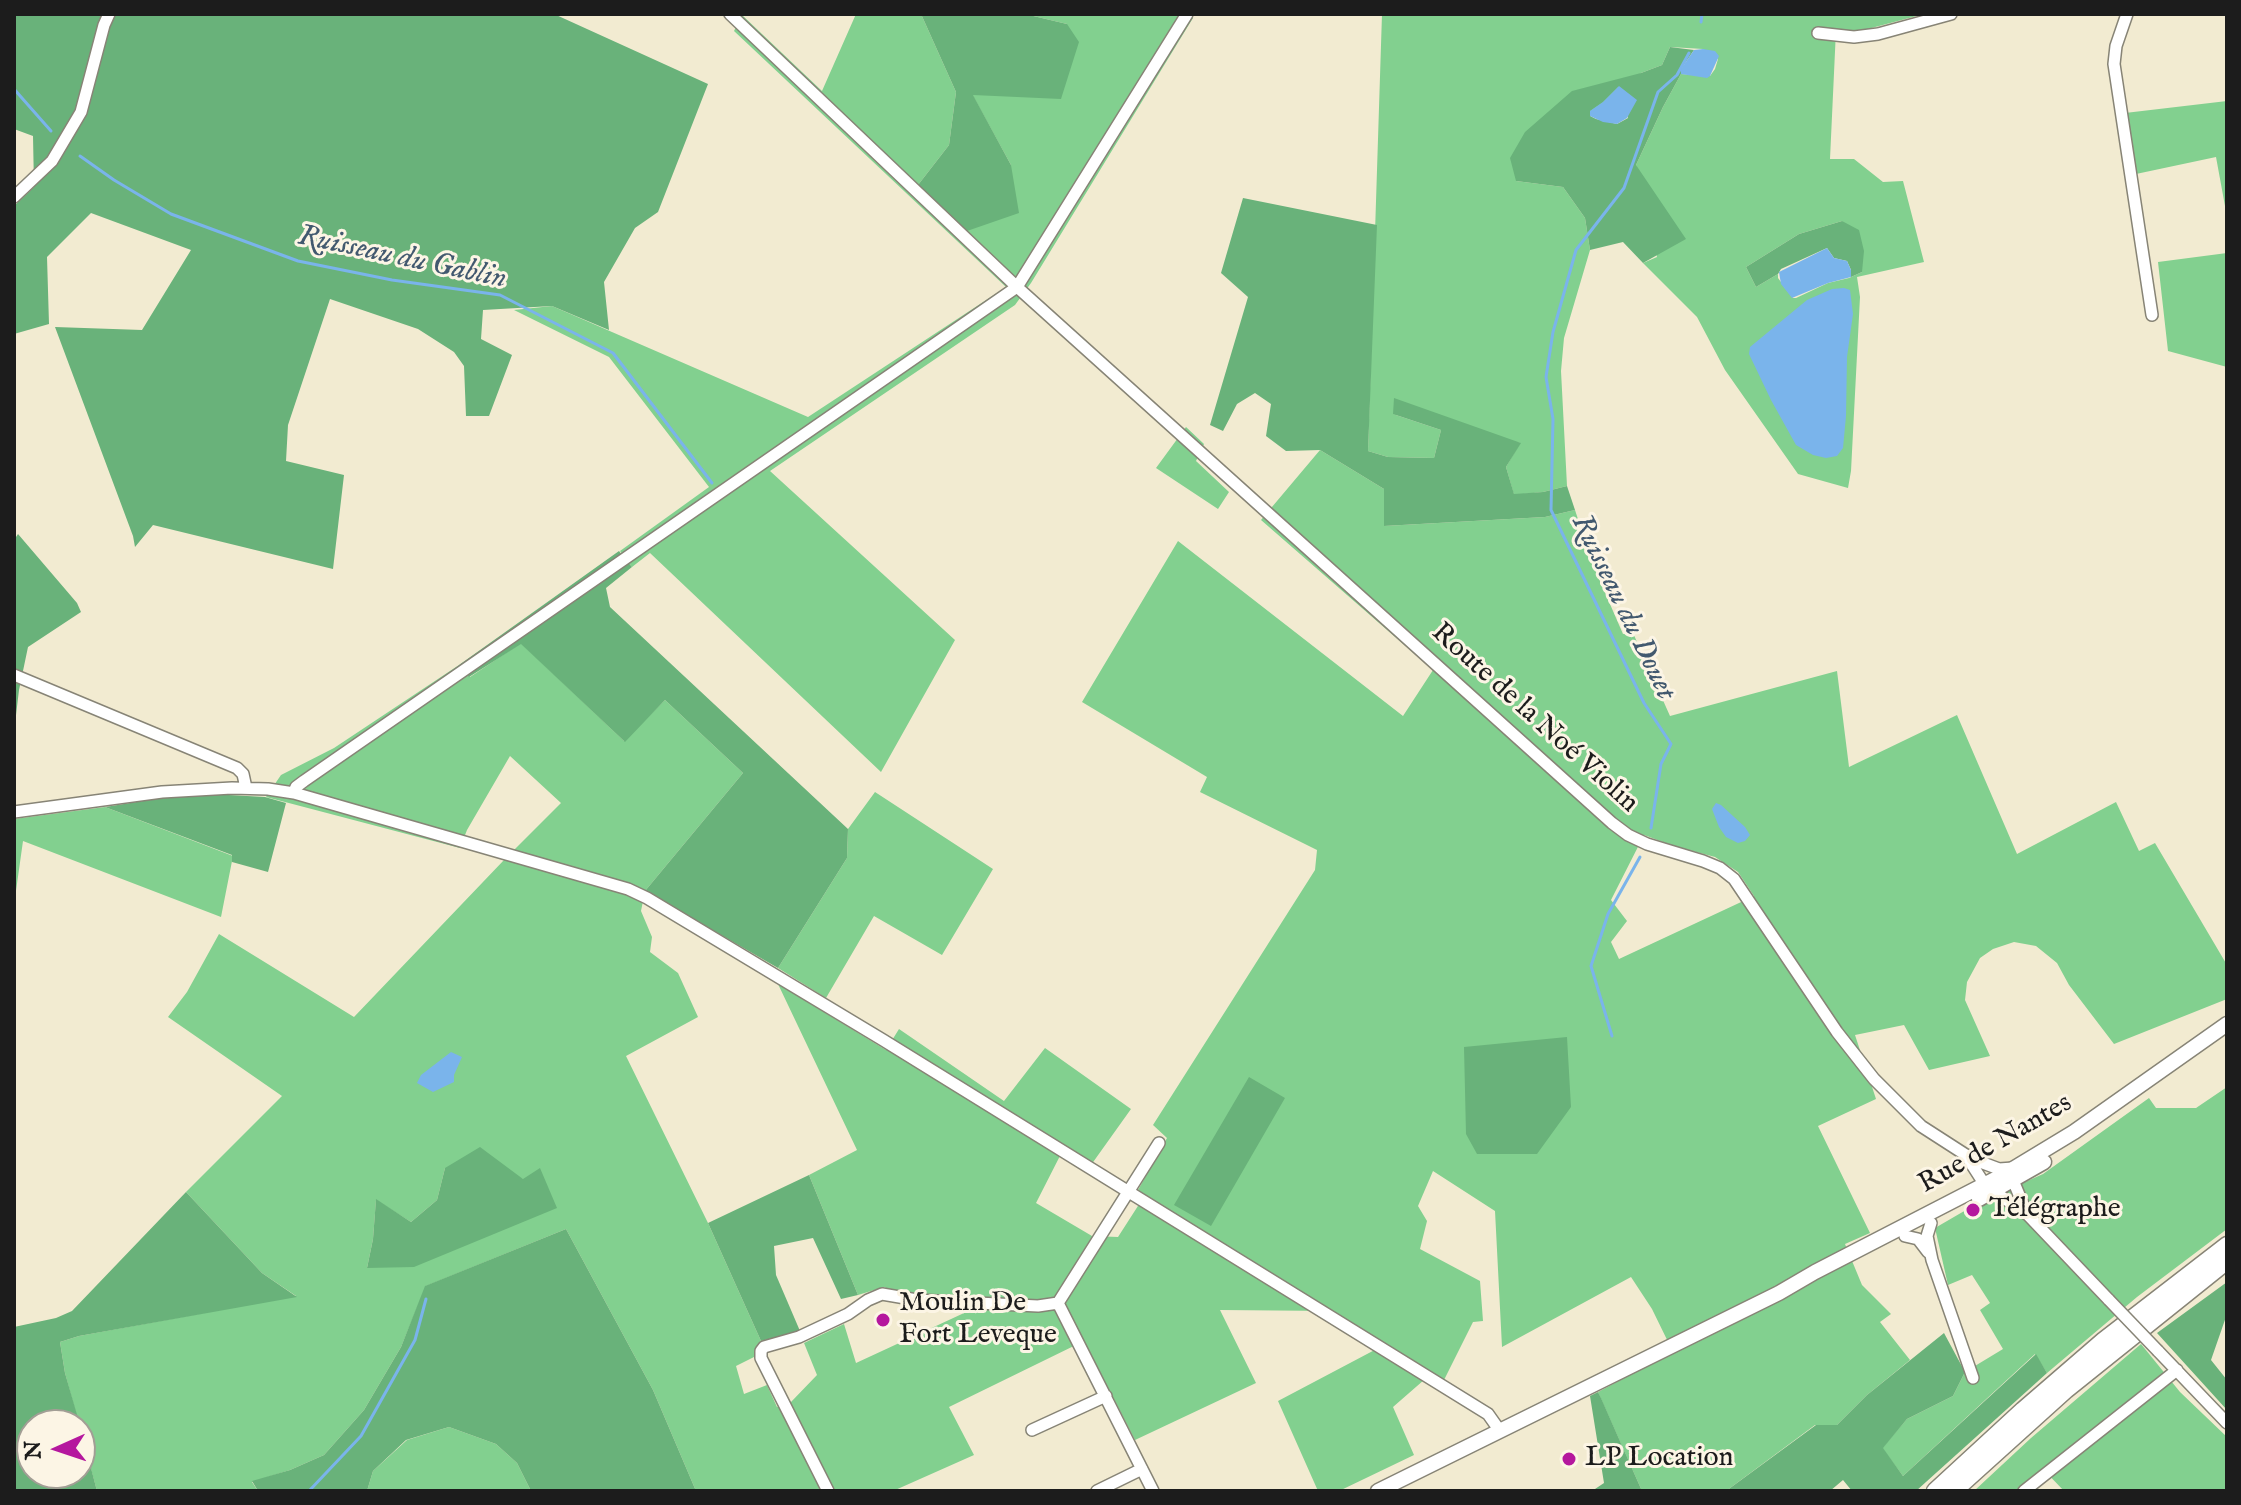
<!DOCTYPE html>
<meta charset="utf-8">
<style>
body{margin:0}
#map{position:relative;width:2241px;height:1505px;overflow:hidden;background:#f2ebd1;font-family:"IM FELL English",serif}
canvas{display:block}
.frame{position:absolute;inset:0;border:16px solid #1c1c1c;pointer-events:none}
.north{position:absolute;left:16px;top:1409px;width:80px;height:80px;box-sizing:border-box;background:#fcf5e5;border:2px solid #a29e95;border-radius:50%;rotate:267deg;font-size:22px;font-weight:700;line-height:32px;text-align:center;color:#1c1c1c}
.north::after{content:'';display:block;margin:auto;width:28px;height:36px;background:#b5179e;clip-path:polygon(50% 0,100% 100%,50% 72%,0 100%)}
</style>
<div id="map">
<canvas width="2241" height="1505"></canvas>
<div class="frame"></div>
<div class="north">N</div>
</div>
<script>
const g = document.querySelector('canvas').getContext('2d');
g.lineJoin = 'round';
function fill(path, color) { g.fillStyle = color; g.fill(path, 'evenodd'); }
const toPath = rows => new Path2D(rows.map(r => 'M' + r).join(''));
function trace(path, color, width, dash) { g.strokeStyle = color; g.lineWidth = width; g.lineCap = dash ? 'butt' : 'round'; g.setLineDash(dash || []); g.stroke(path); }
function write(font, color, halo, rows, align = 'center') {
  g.font = font + ' "IM FELL English",serif'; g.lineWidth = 6; g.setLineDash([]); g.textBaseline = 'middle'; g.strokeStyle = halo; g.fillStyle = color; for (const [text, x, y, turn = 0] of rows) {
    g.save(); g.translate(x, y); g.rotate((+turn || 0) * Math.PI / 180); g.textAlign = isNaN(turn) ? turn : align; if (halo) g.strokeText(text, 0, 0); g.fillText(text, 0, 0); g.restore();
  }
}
fill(toPath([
 [856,14,921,14,956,92,949,145,918,185,1011,165,972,94,1067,24,1025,14,1182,14,1193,18,1031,283,1015,305,770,471,955,640,881,772,650,553,632,567,620,551,709,487,609,357,514,310,552,306,808,417,1006,287,734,31,742,15,822,91],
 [1382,14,1924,14,1864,30,1852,32,1836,30,1830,159,1854,159,1883,182,1903,181,1924,262,1857,277,1860,297,1851,471,1848,488,1798,474,1725,370,1697,317,1643,263,1657,257,1636,165,1663,107,1681,74,1710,76,1715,69,1718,59,1703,49,1670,47,1662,65,1641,73,1516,181,1563,187,1585,218,1590,250,1564,338,1561,371,1567,486,1543,492,1514,495,1506,467,1520,443,1393,414,1441,430,1434,458,1388,457,1368,451],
 [1842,221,1862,272,1849,278,1828,283,1796,298,1793,298,1778,278,1778,274,1756,287,1746,267,1799,234],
 [2227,101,2227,206,2225,206,2216,157,2136,174,2125,113],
 [2227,253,2227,367,2168,351,2158,262],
 [1186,427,1204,444,1196,461,1229,492,1218,509,1156,468],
 [1320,450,1384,489,1384,526,1545,517,1575,510,1593,565,1623,634,1633,633,1670,716,1837,671,1849,767,1957,715,2017,854,2116,802,2139,851,2155,843,2227,965,2227,999,2114,1044,2069,985,2057,963,2036,946,2014,942,1993,949,1980,958,1967,982,1965,1000,1990,1056,1929,1070,1904,1025,1855,1035,1876,1099,1818,1126,1870,1233,1845,1244,1862,1285,1891,1314,1880,1322,1910,1360,1867,1395,1837,1425,1815,1425,1726,1491,1642,1491,1598,1392,1673,1352,1652,1309,1631,1277,1502,1347,1495,1211,1433,1171,1418,1206,1427,1221,1420,1249,1480,1281,1483,1321,1473,1322,1444,1380,1432,1373,1393,1407,1414,1455,1339,1491,1318,1491,1278,1401,1386,1344,1332,1311,1220,1310,1256,1383,1135,1440,1084,1341,949,1407,974,1455,893,1491,696,1491,653,1390,566,1229,426,1286,401,1347,364,1410,324,1455,290,1470,252,1482,258,1491,97,1491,65,1373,60,1342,79,1336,296,1296,262,1273,186,1192,282,1096,168,1017,187,992,219,934,354,1017,504,860,561,803,510,756,467,830,460,848,266,797,281,775,334,748,459,665,470,677,521,643,624,741,665,700,743,773,645,891,641,911,652,937,650,952,678,973,698,1017,626,1056,708,1223,761,1341,754,1357,736,1366,744,1394,767,1385,777,1407,791,1402,817,1375,804,1343,844,1324,856,1363,977,1307,974,1297,898,1293,884,1287,858,1295,809,1175,857,1150,778,984,886,1050,899,1029,1004,1101,1045,1048,1131,1109,1091,1165,1064,1148,1036,1203,1092,1236,1118,1237,1145,1195,1138,1190,1167,1138,1153,1125,1315,870,1317,850,1200,792,1207,777,1082,702,1178,541,1403,716,1433,670,1261,520],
 [1644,835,1674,846,1715,857,1738,872,1754,896,1619,959,1611,942,1627,921,1611,900],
 [445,1168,523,1179,367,1268,373,1239,376,1200,411,1222,437,1200],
 [875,792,993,869,942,955,874,916,826,998,778,968,847,858,848,829],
 [105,807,233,856,221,917,23,841,14,905,14,819],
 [2227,1087,2227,1229,2137,1297,2047,1373,2035,1354,1903,1476,1882,1448,1907,1419,1953,1396,1965,1372,2003,1349,1980,1310,1990,1303,1972,1275,1948,1285,1935,1228,1978,1203,2043,1174,2149,1098,2156,1108,2196,1108],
 [2141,1344,2180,1392,2227,1437,2227,1491,2064,1491,2043,1469,2019,1491,1974,1491,2031,1438],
 [449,1427,496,1444,517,1463,531,1491,367,1491,373,1471,407,1440]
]), '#82d08f');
fill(toPath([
 [14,14,554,14,708,84,658,212,635,228,604,282,609,330,552,306,483,310,481,339,512,355,489,416,466,416,464,366,454,352,418,329,330,299,288,425,286,461,344,475,333,569,153,525,135,547,133,536,55,327,142,330,191,250,91,213,47,257,49,324,14,334,14,206,34,187,33,136,14,129],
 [921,14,1025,14,1067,24,1079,42,1061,99,973,95,1011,165,1019,213,967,231,918,185,949,145,956,92],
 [1670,47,1694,50,1681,69,1681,74,1663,107,1636,165,1686,239,1643,263,1623,242,1590,250,1585,218,1563,187,1516,181,1510,158,1525,132,1572,91,1641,73,1662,65],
 [1618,87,1628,118,1617,124,1596,119,1590,116,1590,111,1603,102],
 [1243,198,1377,225,1368,451,1388,457,1434,458,1441,430,1393,414,1394,398,1521,443,1506,467,1514,494,1543,492,1567,486,1575,510,1545,517,1384,526,1384,489,1320,450,1286,451,1266,436,1271,404,1255,393,1237,404,1223,431,1210,425,1248,297,1221,273],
 [1842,221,1859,230,1864,251,1862,272,1851,277,1851,270,1847,261,1834,258,1827,248,1781,269,1778,274,1756,287,1746,267,1799,234],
 [18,534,77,603,81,612,28,647,19,690,14,732,14,540],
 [619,551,632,567,606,588,610,607,848,829,847,858,778,968,645,891,743,773,665,700,625,742,521,644,469,677,459,665],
 [193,793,265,797,286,803,268,872,232,862,232,855,105,807],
 [1567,1037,1571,1107,1537,1154,1477,1154,1466,1134,1464,1047],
 [1249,1077,1285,1098,1211,1226,1174,1205],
 [480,1147,523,1179,540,1168,557,1208,414,1267,367,1268,373,1239,376,1199,411,1222,437,1200,445,1168],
 [809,1175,858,1295,841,1299,813,1238,774,1246,776,1275,800,1331,761,1341,708,1223],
 [186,1192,262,1273,297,1297,79,1336,60,1342,65,1373,80,1425,32,1425,32,1473,80,1473,80,1426,97,1491,14,1491,14,1327,56,1318,72,1311],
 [566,1229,653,1390,696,1491,531,1491,517,1463,496,1444,449,1427,406,1440,373,1471,367,1491,258,1491,252,1481,290,1470,324,1455,364,1410,401,1347,425,1286],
 [2227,1282,2227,1314,2211,1360,2227,1380,2227,1410,2157,1333],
 [1944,1333,1965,1372,1953,1396,1907,1419,1883,1448,1903,1476,2036,1354,2047,1373,1916,1491,1852,1491,1843,1480,1830,1491,1726,1491,1816,1425,1837,1425,1867,1395],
 [1598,1392,1601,1398,1642,1491,1592,1491,1604,1483,1590,1396]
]), '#69b27a');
fill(toPath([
 [1703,49,1715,51,1719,56,1710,76,1707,78,1681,74,1681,69,1694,50],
 [1619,86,1637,100,1627,118,1617,124,1603,122,1590,116,1590,111,1603,102],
 [1827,248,1834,258,1847,261,1851,270,1851,277,1828,283,1792,298,1781,284,1779,272],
 [1844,288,1850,290,1853,314,1847,357,1846,416,1843,448,1837,456,1826,458,1813,455,1796,445,1771,400,1749,354,1750,347,1807,300,1832,289],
 [1716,803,1721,805,1745,827,1750,835,1745,841,1738,843,1726,837,1719,827,1712,809],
 [451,1052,462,1057,454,1075,454,1082,433,1092,417,1083,421,1075]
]), '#7ab4eb');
trace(toPath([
 [1701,22,1702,14],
 [14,89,51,131],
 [80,156,114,180,171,214,298,261,392,280,500,295,613,353,712,483],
 [1651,828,1661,764,1671,744,1644,703,1551,510,1553,419,1546,377,1553,332,1576,250,1624,188,1658,92,1677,75,1689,53],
 [1612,1036,1591,966,1608,914,1640,857],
 [309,1491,361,1436,415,1340,426,1299]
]), '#7ab4eb', 3);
const minor = toPath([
 [730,14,1017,287,1612,823,1628,835,1647,844,1703,861,1720,868,1734,879,1837,1032,1874,1079,1921,1126,1966,1155,1983,1163,1999,1169,2013,1168],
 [2127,14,2116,46,2114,64,2152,315],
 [1818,33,1854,37,1878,34,1951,14],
 [14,197,52,161,81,112,104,25,109,14],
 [14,675,237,768,243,774,246,788],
 [294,793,296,787,304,781,1017,287,1187,14],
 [14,812,162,792,232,788,268,789,294,793,628,889,647,898,883,1040,1488,1414,1500,1431],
 [1967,1157,1985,1185,2028,1215,2109,1300],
 [2007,1177,2015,1185,2027,1214],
 [1931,1223,1927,1236,1932,1260,1973,1378],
 [1905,1236,1918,1239,1928,1252],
 [2158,1351,2227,1423],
 [1032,1430,1106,1396],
 [828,1491,761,1358,761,1351,764,1347,799,1337,848,1314,868,1300,882,1294,917,1300,1038,1306,1058,1303],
 [1097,1491,1142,1469],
 [1153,1491,1058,1303,1159,1143],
 [2024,1491,2177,1370]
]);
const major = toPath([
 [1979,1199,2044,1162],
 [1378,1491,1779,1293,1815,1272,2003,1175,2074,1132,2227,1024]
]);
const highway = toPath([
 [1935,1491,2023,1410,2104,1340,2227,1245],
 [1954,1491,2066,1390,2227,1261]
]);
trace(minor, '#878476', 14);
trace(major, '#878476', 17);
trace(highway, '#878476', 19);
trace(minor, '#fff', 11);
trace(major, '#fff', 14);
trace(highway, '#fff', 16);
const minorBridge = toPath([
 [2109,1300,2158,1351]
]);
trace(minorBridge, '#878476', 14, []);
trace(minorBridge, '#fff', 11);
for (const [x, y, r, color] of [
 [1973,1210,8,"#b5179e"],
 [883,1320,8,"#b5179e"],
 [1569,1459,8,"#b5179e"]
]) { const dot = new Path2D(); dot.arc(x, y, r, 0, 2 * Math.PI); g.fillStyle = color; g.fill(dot); trace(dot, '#fcf5e5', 3); }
write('28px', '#1c1c1c', '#fcf5e5', [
 ["Route de la Noé Violin",1534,719,42],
 ["Rue de Nantes",1996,1145,-30]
]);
write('28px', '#1c1c1c', '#fcf5e5', [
 ["Télégraphe",1989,1210],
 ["Moulin De",899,1304],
 ["Fort Leveque",899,1336],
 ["LP Location",1585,1459]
], 'left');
write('italic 30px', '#42596f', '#fcf5e5', [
 ["Ruisseau du Gablin",402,259,12],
 ["Ruisseau du Douet",1622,608,64]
]);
</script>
